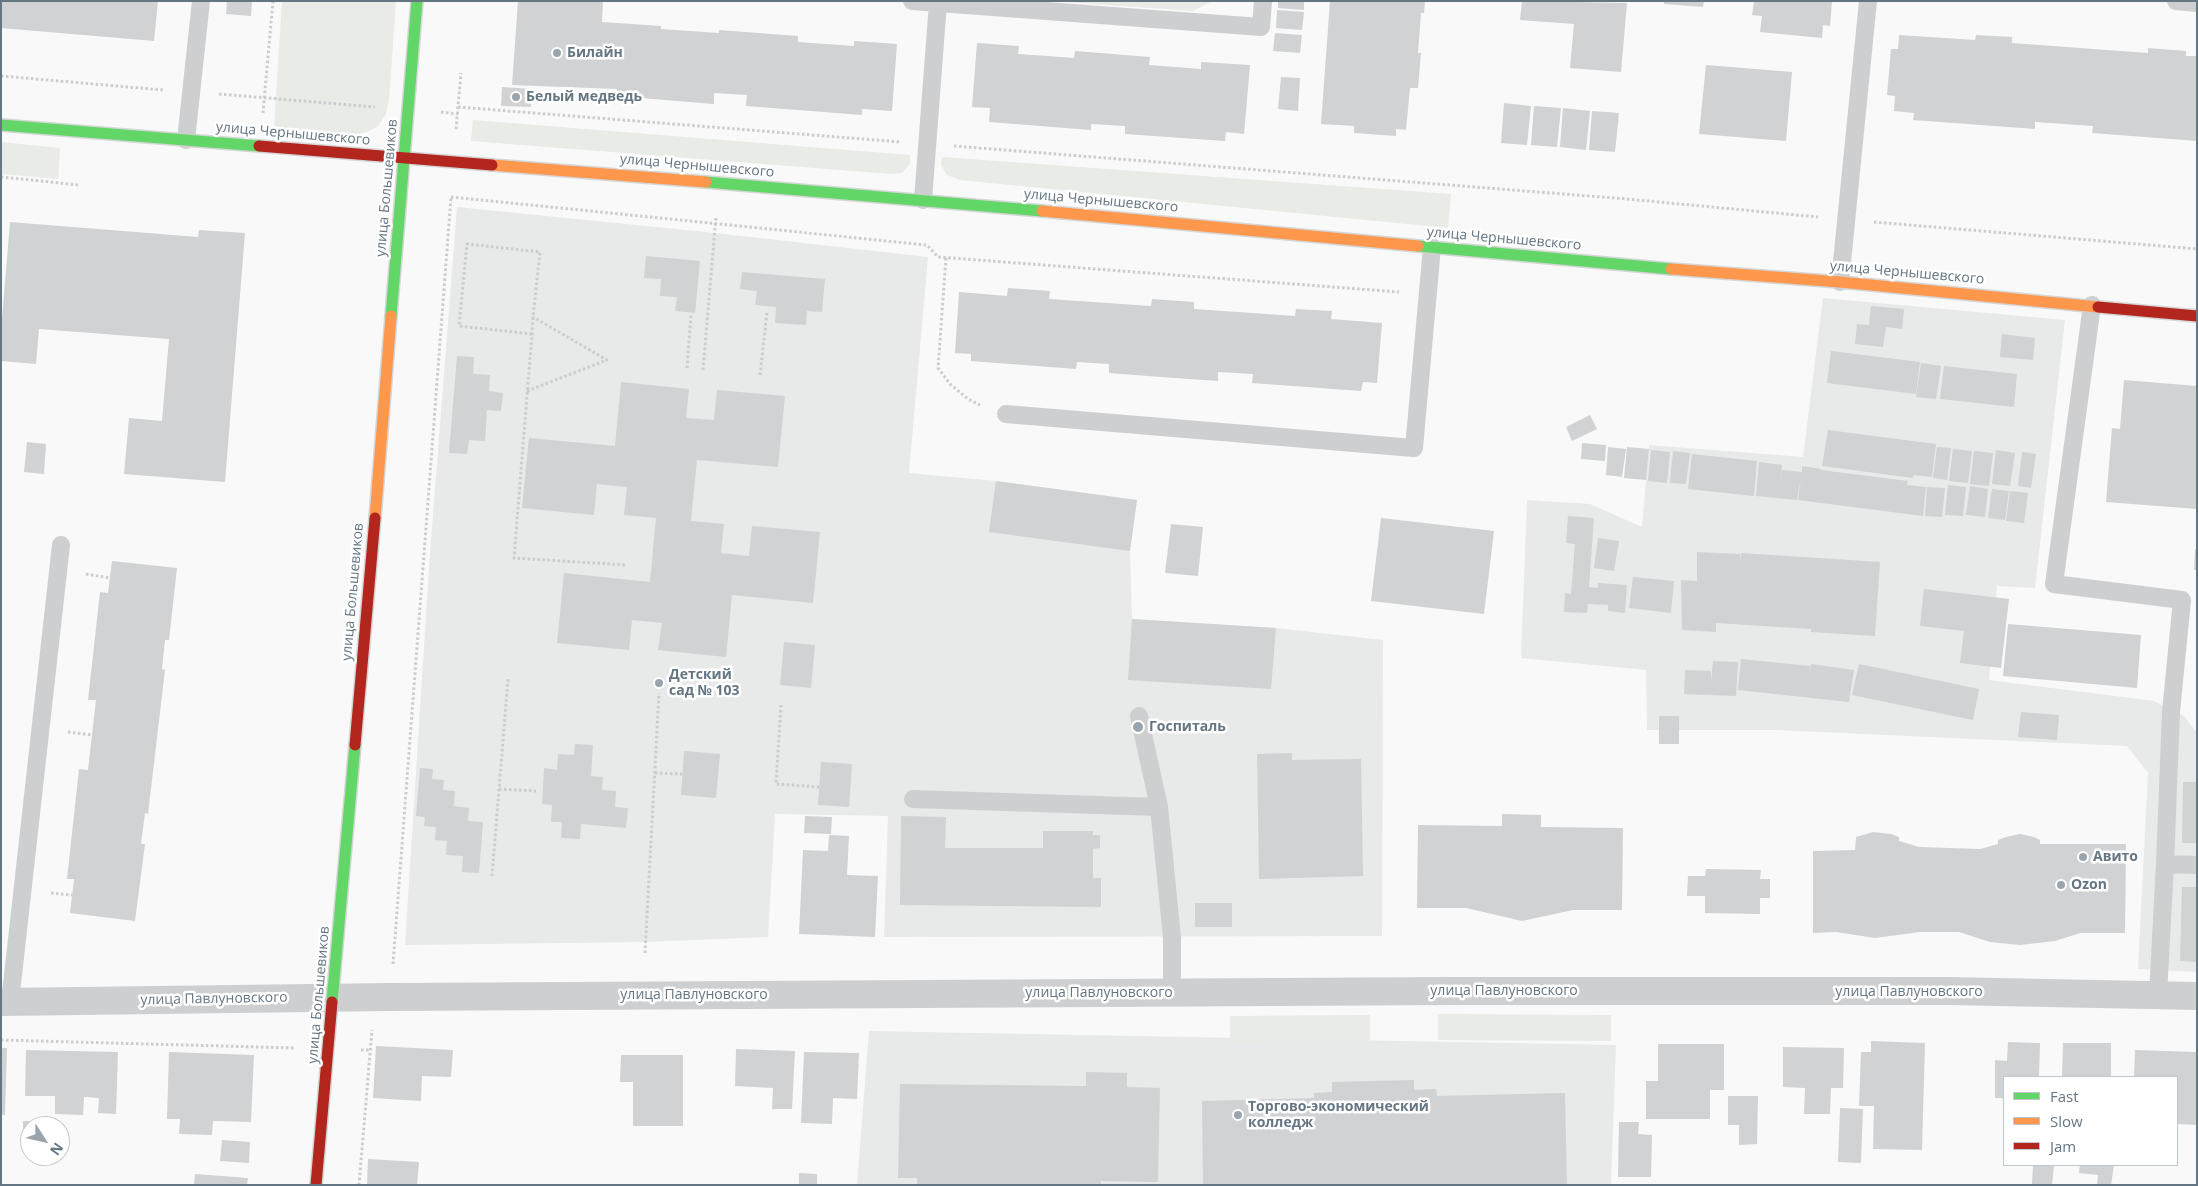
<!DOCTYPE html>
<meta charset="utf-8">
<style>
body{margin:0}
#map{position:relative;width:2198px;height:1186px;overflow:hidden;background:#f9f9f9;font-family:"Open Sans",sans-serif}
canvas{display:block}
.frame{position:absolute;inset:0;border:2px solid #657683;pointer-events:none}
.legend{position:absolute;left:2003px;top:1076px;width:175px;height:90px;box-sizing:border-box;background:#fff;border:1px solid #c1c8cd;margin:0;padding:6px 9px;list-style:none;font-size:15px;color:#657683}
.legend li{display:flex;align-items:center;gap:10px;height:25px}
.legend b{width:25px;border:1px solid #c1c8cd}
.north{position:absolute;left:20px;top:1116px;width:50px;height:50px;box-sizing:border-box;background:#fff;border:1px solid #c1c8cd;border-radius:50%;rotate:125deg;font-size:14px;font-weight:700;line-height:20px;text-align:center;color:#657683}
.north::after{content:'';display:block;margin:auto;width:18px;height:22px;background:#99a4ac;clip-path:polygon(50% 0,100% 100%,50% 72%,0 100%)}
</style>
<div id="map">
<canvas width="2198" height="1186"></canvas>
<div class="frame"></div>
<ul class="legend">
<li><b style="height:6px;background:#63d668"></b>Fast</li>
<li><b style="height:6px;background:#ff974d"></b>Slow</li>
<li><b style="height:6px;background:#b3261e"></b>Jam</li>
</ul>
<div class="north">N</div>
</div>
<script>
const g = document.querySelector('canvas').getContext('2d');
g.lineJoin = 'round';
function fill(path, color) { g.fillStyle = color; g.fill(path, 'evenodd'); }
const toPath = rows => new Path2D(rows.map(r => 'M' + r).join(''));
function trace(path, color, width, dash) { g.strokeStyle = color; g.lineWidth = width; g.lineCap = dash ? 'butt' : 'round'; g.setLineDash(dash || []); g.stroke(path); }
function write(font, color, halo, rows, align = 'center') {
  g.font = font + ' "Open Sans",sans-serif'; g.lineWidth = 5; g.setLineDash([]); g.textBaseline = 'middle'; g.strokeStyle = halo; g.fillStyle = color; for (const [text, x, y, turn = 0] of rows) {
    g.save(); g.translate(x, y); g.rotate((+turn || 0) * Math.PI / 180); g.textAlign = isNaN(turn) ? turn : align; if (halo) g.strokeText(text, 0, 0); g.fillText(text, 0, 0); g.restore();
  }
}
fill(toPath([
 [457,207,715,233,928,257,909,473,996,481,1137,500,1130,551,1132,619,1276,628,1383,640,1382,936,884,937,888,816,775,814,768,937,646,942,405,945,430,553],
 [1823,298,2065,320,2035,588,1997,586,1989,680,2154,701,2184,716,2197,733,2197,972,2138,969,2148,773,2127,746,1776,730,1647,730,1646,670,1521,658,1527,500,1590,504,1642,527,1649,445,1803,457],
 [869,1031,1616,1045,1611,1185,857,1185]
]), '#e8e9e9');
fill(toPath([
 [282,1,396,1,389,100,386,114,378,126,367,132,354,135,274,128],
 [1050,1,1213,1,1193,11],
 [473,120,910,155,910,163,902,173,891,174,471,141],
 [1,142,60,148,58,179,1,174],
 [942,157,1451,194,1448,228,960,180,947,175,941,165],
 [1438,1014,1611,1015,1611,1041,1438,1040],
 [1370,1015,1370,1041,1230,1042,1230,1016]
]), '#e8ebe6');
fill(toPath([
 [1,1,158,1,154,41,1,28],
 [227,1,252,1,251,16,226,14],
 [518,1,603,1,602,22,661,26,661,29,719,33,719,30,798,36,798,42,854,46,854,41,897,44,892,111,862,109,862,115,746,106,747,95,714,93,714,104,617,96,617,89,512,85],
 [1278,1,1304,1,1304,10,1278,8],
 [1330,1,1425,1,1424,13,1421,13,1418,53,1421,53,1418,88,1410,88,1406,130,1396,129,1396,136,1354,133,1354,126,1321,124],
 [1522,1,1627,3,1621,72,1570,68,1574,24,1520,20],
 [1664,1,1704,1,1703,7,1664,4],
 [1754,1,1832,1,1830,26,1823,25,1822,38,1760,32,1762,16,1752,15],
 [1277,10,1304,12,1302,30,1276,28],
 [1275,33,1302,35,1300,53,1273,51],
 [1899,35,1975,40,1976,35,2012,37,2012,43,2148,53,2148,48,2186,51,2186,56,2197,56,2197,141,2092,133,2093,126,2035,122,2035,129,1913,120,1914,113,1894,111,1895,96,1887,95,1891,49,1898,49],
 [977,43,1019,46,1018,54,1047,56,1074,58,1075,51,1150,57,1149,65,1201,69,1201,62,1250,65,1244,134,1226,132,1225,141,1125,134,1125,126,1091,124,1091,130,989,122,990,108,972,107],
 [1706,65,1792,72,1786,141,1699,134],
 [1281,77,1300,78,1298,111,1278,109],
 [502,87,532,89,531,107,501,106],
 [1504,103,1531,106,1527,145,1501,143],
 [1534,106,1561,108,1557,147,1531,145],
 [1563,108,1590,111,1586,150,1560,147],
 [1592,111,1619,113,1615,152,1589,150],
 [10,222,198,237,199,230,245,233,225,482,124,474,129,418,162,421,169,339,39,329,36,364,1,361,1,330],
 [646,256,700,261,695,313,675,311,677,297,660,296,661,279,644,278],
 [742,272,825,279,822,312,807,311,806,325,775,323,776,307,755,305,757,291,740,289],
 [1008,288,1050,291,1049,299,1151,306,1152,299,1194,302,1194,309,1295,316,1296,309,1332,311,1331,319,1382,323,1377,383,1363,382,1361,391,1252,383,1253,374,1218,372,1218,381,1161,377,1109,373,1109,364,1077,362,1076,369,971,361,971,354,955,353,959,292,1007,296],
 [1871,306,1904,309,1902,329,1886,327,1883,347,1855,344,1857,324,1869,325],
 [2002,334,2035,338,2033,360,2000,357],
 [1831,351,1920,362,1916,394,1827,383],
 [457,356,474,357,473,374,490,375,489,391,503,393,501,411,487,410,485,441,469,440,467,454,449,453],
 [1921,363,1941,366,1936,399,1916,397],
 [1944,366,2017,374,2014,407,1940,399],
 [2124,380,2197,386,2197,509,2106,502,2112,428,2120,429],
 [621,382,689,389,686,418,714,420,717,390,785,396,778,467,697,460,691,521,724,524,721,553,749,556,752,526,820,532,813,603,732,595,726,657,658,650,662,623,632,620,629,650,557,643,564,573,650,582,656,518,624,515,627,487,597,484,594,515,522,508,529,438,615,446],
 [1590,415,1597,429,1572,441,1566,427],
 [1828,430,1936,444,1932,477,1914,475,1913,478,1822,466],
 [27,442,46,444,44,474,24,472],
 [1582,443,1606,445,1605,461,1581,459],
 [1608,447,1626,449,1622,477,1606,475],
 [1627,447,1649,449,1646,480,1624,478],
 [1937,447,1951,448,1947,480,1933,478],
 [1953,449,1972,451,1968,483,1949,481],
 [1651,450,1670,452,1667,483,1648,481],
 [1996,450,2015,453,2010,486,1992,484],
 [1673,451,1690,453,1686,484,1670,483],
 [1974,451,1993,453,1989,486,1970,484],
 [2022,452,2036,454,2031,488,2018,486],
 [1692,454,1757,461,1754,496,1688,489],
 [1759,462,1782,465,1780,484,1782,470,1802,472,1802,466,1821,469,1821,470,1908,481,1907,485,1926,487,1923,516,1798,500,1801,476,1797,500,1756,496],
 [996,481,1137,500,1130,551,989,532],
 [1948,485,1966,487,1963,516,1945,515],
 [1970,486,1988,489,1985,517,1966,515],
 [1927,487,1945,488,1942,517,1925,516],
 [1992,489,2009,491,2005,520,1988,518],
 [2010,491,2028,493,2024,523,2006,521],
 [1568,516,1594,518,1589,587,1598,588,1598,583,1627,585,1625,613,1608,611,1608,605,1588,604,1587,613,1564,612,1565,593,1571,594,1575,544,1566,543],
 [1381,518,1494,531,1484,614,1371,601],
 [1171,524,1203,527,1198,576,1165,573],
 [1598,538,1619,541,1614,571,1594,568],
 [2195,549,2197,549,2197,570,2194,570],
 [1697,552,1740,554,1740,561,1741,553,1880,562,1875,636,1811,632,1811,629,1716,623,1716,632,1682,630,1681,580,1697,581],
 [112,561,177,568,169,640,165,640,162,669,165,670,148,814,145,813,141,844,145,844,135,921,70,913,74,879,67,879,79,769,88,770,96,700,88,700,100,592,108,593],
 [1633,577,1674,581,1671,613,1629,608],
 [1924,589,2009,599,2001,668,1960,663,1964,631,1920,626],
 [1132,619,1276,628,1271,689,1128,680],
 [2008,624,2141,635,2137,688,2003,676],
 [784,642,815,645,811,688,780,685],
 [1741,659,1810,666,1809,675,1811,664,1854,670,1849,702,1738,690],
 [1713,661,1738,662,1736,696,1684,694,1685,670,1711,671,1711,684],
 [1859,664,1979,689,1973,720,1852,695],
 [2021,712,2059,715,2057,740,2018,737],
 [1659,716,1679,716,1679,744,1659,744],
 [575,744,593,745,591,776,603,777,602,790,616,791,615,807,628,808,626,828,581,824,580,839,561,838,562,822,551,822,552,805,542,804,544,768,557,770,558,754,574,755],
 [684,751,720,754,716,798,681,795],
 [1292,753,1292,760,1361,759,1363,876,1259,879,1257,754],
 [821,762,852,764,849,807,818,805],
 [420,768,433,769,432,779,444,780,443,790,455,791,454,806,469,808,468,821,483,822,479,873,462,872,463,856,446,855,447,841,435,840,436,827,424,826,425,817,416,816],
 [2183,782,2197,782,2197,843,2182,843],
 [1502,814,1541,815,1541,827,1623,828,1622,910,1573,910,1522,921,1466,908,1417,908,1418,825,1502,826],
 [805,816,832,817,831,834,804,833],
 [901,816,946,817,945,848,1043,848,1043,831,1093,831,1093,835,1100,835,1100,848,1093,849,1093,878,1101,878,1101,907,900,905],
 [1873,832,1891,834,1899,837,1899,841,1919,847,1980,849,1998,844,1998,840,2006,837,2020,834,2034,837,2040,840,2040,844,2126,844,2125,933,2080,933,2055,941,2020,945,1990,942,1959,932,1920,932,1875,938,1836,932,1813,933,1813,851,1855,850,1856,837],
 [829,835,849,836,847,875,878,876,875,937,799,934,803,850,828,851],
 [1706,869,1761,870,1760,879,1770,879,1770,898,1760,898,1760,914,1705,913,1705,896,1687,896,1688,876,1705,876],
 [2182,887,2197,887,2197,962,2180,961],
 [1195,903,1232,903,1232,927,1195,927],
 [1871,1041,1925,1043,1922,1150,1873,1149,1874,1106,1859,1106,1861,1052,1871,1052],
 [2008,1042,2040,1043,2039,1077,2004,1077,2004,1098,1995,1098,1995,1060,2007,1061],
 [2063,1043,2111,1043,2111,1077,2062,1077],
 [1658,1044,1724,1044,1724,1090,1710,1090,1710,1119,1646,1119,1646,1081,1658,1081],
 [376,1046,453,1050,451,1077,422,1076,421,1101,373,1098],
 [1783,1047,1844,1048,1843,1088,1831,1088,1830,1114,1804,1114,1805,1088,1783,1087],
 [1,1048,7,1048,5,1115,1,1115],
 [736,1049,795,1051,792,1109,772,1109,773,1088,735,1086],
 [26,1050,118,1052,116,1114,98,1113,99,1098,84,1097,83,1115,55,1114,55,1096,25,1096],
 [2135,1050,2197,1052,2197,1125,2177,1124,2177,1077,2134,1077],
 [169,1052,254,1055,251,1122,213,1121,212,1135,179,1134,180,1119,167,1119],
 [804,1052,859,1053,857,1099,833,1098,832,1124,801,1123],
 [621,1055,683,1055,683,1126,633,1126,633,1082,620,1082],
 [1086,1072,1127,1073,1127,1087,1160,1088,1158,1182,1101,1181,1101,1185,917,1185,917,1178,898,1178,900,1084,1086,1086],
 [1414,1080,1414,1090,1436,1089,1437,1096,1565,1093,1567,1185,1203,1185,1202,1101,1314,1098,1314,1093,1332,1092,1332,1082],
 [1728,1096,1758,1096,1757,1144,1739,1145,1739,1125,1728,1125],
 [1840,1108,1863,1109,1861,1163,1838,1162],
 [23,1121,42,1121,42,1126,30,1126,30,1147,23,1147],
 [1619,1122,1639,1122,1638,1134,1652,1135,1651,1177,1618,1177],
 [222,1140,250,1142,249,1163,220,1161],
 [368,1159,419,1162,417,1185,367,1185],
 [2033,1165,2054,1165,2052,1185,2032,1184],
 [2080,1165,2114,1165,2111,1185,2097,1185,2098,1175,2079,1173],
 [799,1173,817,1174,817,1185,799,1185],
 [195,1174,248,1178,247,1185,194,1185]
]), '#d0d2d3');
const fast = toPath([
 [1,125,259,146],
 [706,182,1042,211],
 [1418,246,1671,269],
 [391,316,417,1],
 [332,1002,355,745]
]);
const slow = toPath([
 [492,165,706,182],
 [1042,211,1418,246],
 [1671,269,1840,282,2098,307],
 [375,518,391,316]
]);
const jam = toPath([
 [259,146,492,165],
 [2098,307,2197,316],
 [355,745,375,518],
 [316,1185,332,1002]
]);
trace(fast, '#d5d6d7', 14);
trace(slow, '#d5d6d7', 14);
trace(jam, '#d5d6d7', 14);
trace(toPath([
 [1,76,163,90],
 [219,94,375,107],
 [458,107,901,142],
 [441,112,458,114],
 [263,113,273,1],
 [456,129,461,73],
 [954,146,1627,199,1818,217],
 [1,177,79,185],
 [451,197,927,245,938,257,1399,292],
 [1874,222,2197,249],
 [946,258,938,368,950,384,968,399,980,405],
 [532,334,459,326,467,244,540,252,533,317,532,334,514,558,626,565],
 [687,368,691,315],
 [703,370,716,216],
 [760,375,767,312],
 [527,391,607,360,533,317],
 [86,574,110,578],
 [781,705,776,784,819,787],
 [68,732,92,735],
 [655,773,682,774],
 [499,789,536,791],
 [492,876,508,679],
 [51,893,72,895],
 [645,953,659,693],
 [393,964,451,197],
 [1,1040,295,1048],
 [361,1050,371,1050],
 [359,1185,372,1030]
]), '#cbcccd', 3, [2.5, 2.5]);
trace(toPath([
 [912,1,1261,27,1263,1],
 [2176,1,2197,3],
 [186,140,201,1],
 [923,200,938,3],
 [1840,282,1868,1],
 [2092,305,2054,584,2182,600,2171,712,2165,864,2197,865],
 [1006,414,1414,448,1432,247],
 [1139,716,1159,807,1172,938,1172,992],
 [913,799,1159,807],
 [2158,995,2165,864],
 [10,1002,61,545]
]), '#cecfd0', 18);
trace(toPath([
 [1,1002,390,997,1453,991,1947,991,2197,996]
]), '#cecfd0', 28);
trace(fast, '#63d668', 11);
trace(slow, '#ff974d', 11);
trace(jam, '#b3261e', 11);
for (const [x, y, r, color] of [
 [557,53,5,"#99a4ac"],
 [516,97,5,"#99a4ac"],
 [659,683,5,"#99a4ac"],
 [1138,727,6,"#99a4ac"],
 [2083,857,5,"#99a4ac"],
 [2061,885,5,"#99a4ac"],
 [1238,1115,5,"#99a4ac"]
]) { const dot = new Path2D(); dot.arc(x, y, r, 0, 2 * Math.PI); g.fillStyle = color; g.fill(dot); trace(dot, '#fff', 2); }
write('bold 14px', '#657683', '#fff', [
 ["Билайн",567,53],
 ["Белый медведь",526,97],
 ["Детский",669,675],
 ["сад № 103",669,691],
 ["Госпиталь",1149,727],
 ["Авито",2093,857],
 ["Ozon",2071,885],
 ["Торгово-экономический",1248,1107],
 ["колледж",1248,1123]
], 'left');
write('14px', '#657683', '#fff', [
 ["улица Чернышевского",293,134,5],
 ["улица Чернышевского",697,166,5],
 ["улица Большевиков",387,188,-85],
 ["улица Чернышевского",1101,201,5],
 ["улица Чернышевского",1504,239,5],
 ["улица Чернышевского",1907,273,5],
 ["улица Большевиков",353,592,-85],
 ["улица Павлуновского",1504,991],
 ["улица Павлуновского",1909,992],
 ["улица Павлуновского",1099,993],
 ["улица Большевиков",319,995,-85],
 ["улица Павлуновского",694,995],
 ["улица Павлуновского",214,999,-1]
]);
</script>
